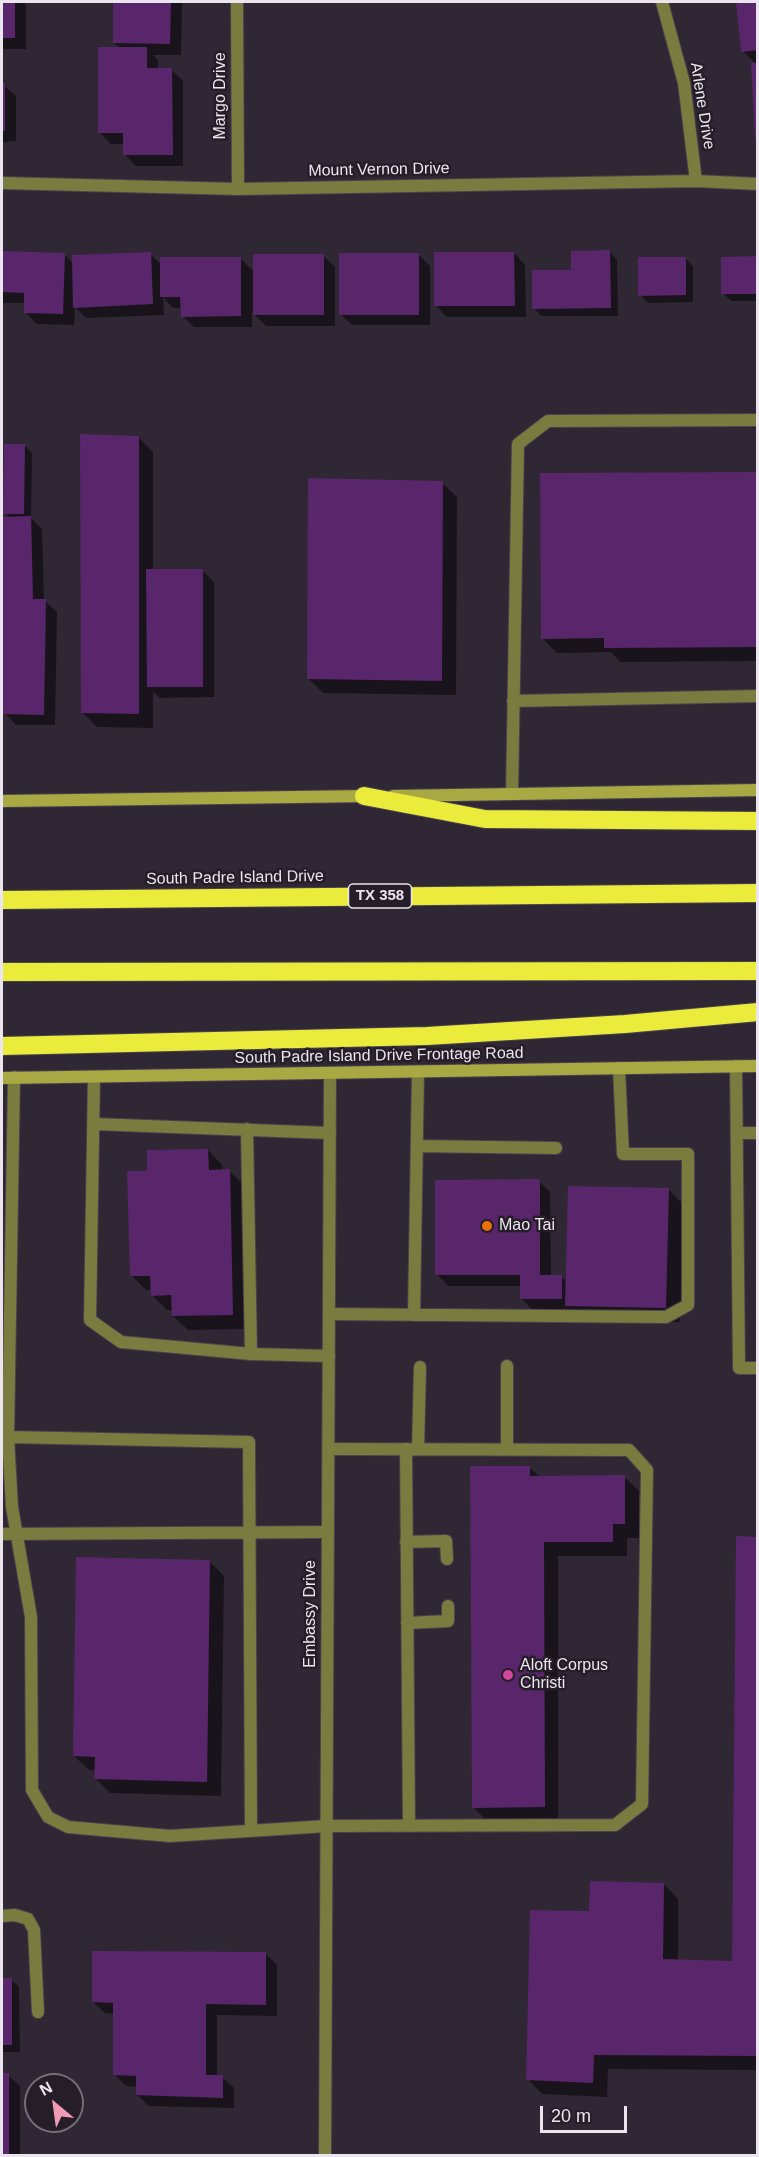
<!DOCTYPE html>
<style>
body{margin:0}
#map{position:relative;width:759px;height:2157px;overflow:hidden;background:#2f2733;font-family:Arial,sans-serif}
canvas{display:block}
.frame{position:absolute;inset:0;border:3px solid #ebe5ed;pointer-events:none}
.north{position:absolute;left:24px;top:2073px;width:60px;height:60px;box-sizing:border-box;background:#251e29;border:2px solid #746e77;border-radius:50%;rotate:331deg;font-size:16px;font-weight:700;line-height:24px;text-align:center;color:#ebe5ed}
.north::after{content:'';display:block;margin:auto;width:21px;height:27px;background:#f09ab5;clip-path:polygon(50% 0,100% 100%,50% 72%,0 100%)}
.scale{position:absolute;left:540px;top:2106px;width:87px;height:27px;box-sizing:border-box;border:3px solid #ebe5ed;border-top:0;padding-left:8px;font-size:18px;line-height:21px;white-space:nowrap;color:#ebe5ed;-webkit-text-stroke:4px #251e29;paint-order:stroke}
</style>
<div id="map">
<canvas width="759" height="2157"></canvas>
<div class="frame"></div>
<div class="north">N</div>
<div class="scale">20 m</div>
</div>
<script>
const g = document.querySelector('canvas').getContext('2d');
g.lineJoin = 'round';
function fill(path, color) { g.fillStyle = color; g.fill(path, 'evenodd'); }
const toPath = rows => new Path2D(rows.map(r => 'M' + r).join(''));
function trace(path, color, width, dash) { g.strokeStyle = color; g.lineWidth = width; g.lineCap = dash ? 'butt' : 'round'; g.setLineDash(dash || []); g.stroke(path); }
function write(font, color, halo, rows, align = 'center') {
  g.font = font + ' Arial,sans-serif'; g.lineWidth = 5; g.setLineDash([]); g.textBaseline = 'middle'; g.strokeStyle = halo; g.fillStyle = color; for (const [text, x, y, turn = 0] of rows) {
    g.save(); g.translate(x, y); g.rotate((+turn || 0) * Math.PI / 180); g.textAlign = isNaN(turn) ? turn : align; if (halo) g.strokeText(text, 0, 0); g.fillText(text, 0, 0); g.restore();
  }
}
fill(toPath([
 [2,2,22,2,26,5,26,49,2,49],
 [115,2,182,2,181,55,153,55,158,60,158,70,172,70,183,81,183,166,136,166,124,154,124,144,111,144,100,133,120,48,114,43],
 [738,2,758,2,758,139,756,64,743,51],
 [2,84,16,96,16,141,2,142],
 [610,252,617,260,618,316,541,316,534,308],
 [2,253,64,254,74,264,150,254,162,265,240,258,254,272,323,256,335,267,335,326,266,326,252,312,252,327,194,327,182,316,182,308,173,308,163,297,164,315,86,318,75,307,74,325,37,324,25,312,26,303,2,303],
 [514,253,525,265,526,317,447,317,436,306],
 [419,255,430,266,430,325,352,325,340,314],
 [685,258,693,266,693,302,648,303,640,295],
 [758,258,758,301,731,301,723,293],
 [138,437,153,452,153,571,203,571,214,582,214,697,160,698,153,692,153,728,97,727,82,712],
 [24,445,32,453,31,518,42,529,44,600,57,612,55,725,16,725,5,713,5,686,2,686,2,566,5,569,10,518,5,513],
 [758,474,758,661,620,662,611,652,557,653,542,638],
 [442,483,457,497,456,695,323,693,308,678],
 [208,1150,222,1165,223,1171,229,1171,244,1185,247,1329,188,1330,173,1316,173,1310,167,1310,152,1295,152,1290,146,1290,131,1275,149,1173],
 [539,1181,550,1192,551,1277,561,1277,567,1282,669,1190,683,1204,680,1322,581,1320,570,1309,533,1310,521,1298,521,1286,448,1286,437,1274],
 [530,1468,540,1477,624,1477,639,1491,639,1538,627,1538,627,1556,558,1556,558,1821,488,1822,473,1807],
 [758,1538,758,2070,608,2069,607,2097,542,2094,528,2079,590,1913,664,1884,678,1899,678,1961,734,1962],
 [209,1561,224,1576,221,1796,110,1793,96,1779,96,1771,89,1770,74,1756],
 [266,1954,277,1965,277,2016,217,2015,217,2077,222,2077,234,2088,234,2108,149,2106,137,2095,137,2087,126,2086,115,2075,115,2014,105,2013,93,2002],
 [2,1980,12,1980,19,1987,20,2052,2,2052],
 [2,2075,8,2075,20,2086,20,2156,2,2156]
]), '#0007');
fill(toPath([
 [2,2,15,2,15,38,2,38],
 [113,2,171,2,170,44,113,43],
 [736,2,758,2,758,50,741,52],
 [98,47,147,47,147,68,172,68,173,155,123,155,123,133,98,133],
 [751,63,758,63,758,138,755,138],
 [2,83,5,83,5,131,2,131],
 [610,250,611,308,532,309,532,270,571,270,571,251],
 [2,251,65,253,63,314,24,313,24,293,2,292],
 [151,252,153,304,73,308,72,255],
 [434,252,514,252,515,306,434,306],
 [339,253,419,253,419,315,339,315],
 [253,254,324,254,324,315,253,315],
 [758,256,758,294,721,294,721,257],
 [160,257,241,257,241,316,181,317,180,297,160,297],
 [638,257,686,257,686,295,638,296],
 [80,434,139,436,139,714,81,713],
 [4,444,25,444,24,514,3,514],
 [758,472,758,647,604,648,604,638,541,639,540,473],
 [308,478,443,481,442,681,307,679],
 [31,516,33,599,46,599,44,715,3,714,3,517],
 [146,569,203,569,203,687,147,687],
 [208,1149,209,1170,230,1169,233,1315,172,1316,171,1295,151,1296,150,1276,130,1276,127,1171,147,1171,147,1150],
 [540,1179,540,1275,562,1275,562,1299,520,1299,520,1275,435,1275,435,1180],
 [568,1186,669,1188,666,1308,565,1306],
 [470,1466,530,1466,530,1476,625,1475,625,1524,613,1524,613,1542,544,1542,545,1807,472,1808],
 [736,1536,758,1537,758,2056,594,2055,593,2083,526,2080,530,1910,589,1911,590,1881,664,1883,663,1959,732,1961],
 [76,1557,210,1560,207,1782,94,1779,95,1757,73,1756],
 [92,1951,266,1952,266,2005,206,2004,206,2075,223,2075,223,2098,136,2095,136,2076,113,2075,113,2003,92,2002],
 [2,1978,12,1978,12,2045,2,2045],
 [2,2073,9,2073,9,2156,2,2156]
]), '#59266b');
const lane = toPath([
 [513,701,758,696],
 [512,794,518,444,548,421,758,420],
 [736,1066,739,1368,758,1368],
 [14,1077,8,1437,12,1507,31,1617,32,1790,48,1817,68,1827,170,1836,327,1826,615,1825,642,1804,647,1470,629,1450,329,1449],
 [94,1077,90,1320,121,1342,251,1354,329,1356],
 [94,1124,330,1133],
 [247,1129,251,1354],
 [738,1133,758,1133],
 [417,1146,556,1148],
 [329,1314,666,1317,688,1305,688,1154,623,1154,619,1068],
 [414,1315,418,1072],
 [8,1437,249,1442,251,1831],
 [406,1449,409,1826],
 [418,1449,420,1367],
 [507,1449,507,1366],
 [2,1534,328,1532],
 [406,1542,446,1541,447,1559],
 [407,1623,448,1621,448,1606],
 [2,1916,15,1915,28,1919,34,1930,38,2012]
]);
const street = toPath([
 [237,2,238,189],
 [662,2,684,83,696,181],
 [2,183,238,189,696,181,758,184],
 [325,2156,330,1074]
]);
const secondary = toPath([
 [393,796,758,790],
 [2,801,369,796],
 [2,1078,758,1066]
]);
const highway = toPath([
 [364,796,485,819,758,821],
 [2,900,758,893],
 [2,972,758,971],
 [2,1046,427,1036,625,1024,758,1012]
]);
trace(lane, '#49424d', 14);
trace(street, '#49424d', 14);
trace(secondary, '#49424d', 14);
trace(highway, '#49424d', 20);
trace(lane, '#7a7b3f', 12);
trace(street, '#7a7b3f', 12);
trace(secondary, '#a8a943', 12);
trace(highway, '#ebeb3c', 18);
for (const [x, y, r, color] of [
 [487,1226,6,"#e8710a"],
 [508,1675,6,"#d1479c"]
]) { const dot = new Path2D(); dot.arc(x, y, r, 0, 2 * Math.PI); g.fillStyle = color; g.fill(dot); trace(dot, '#251e29', 2); }
for (const [x, y, w] of [
 [380,896,63]
]) { const box = new Path2D(); box.roundRect(x - w / 2, y - 12, w, 24, 4.5); g.fillStyle = '#251e29'; g.fill(box); trace(box, '#ebe5ed', 1.5); }
write('bold 15px', '#ebe5ed', null, [
 ["TX 358",380,896]
]);
write('16px', '#ebe5ed', '#251e29', [
 ["Margo Drive",221,96,-90],
 ["Arlene Drive",702,106,81],
 ["Mount Vernon Drive",379,170,-1],
 ["South Padre Island Drive",235,878,-1],
 ["South Padre Island Drive Frontage Road",379,1056,-1],
 ["Embassy Drive",311,1614,-90]
]);
write('16px', '#ebe5ed', '#251e29', [
 ["Mao Tai",499,1226],
 ["Aloft Corpus",520,1666],
 ["Christi",520,1684]
], 'left');
</script>
